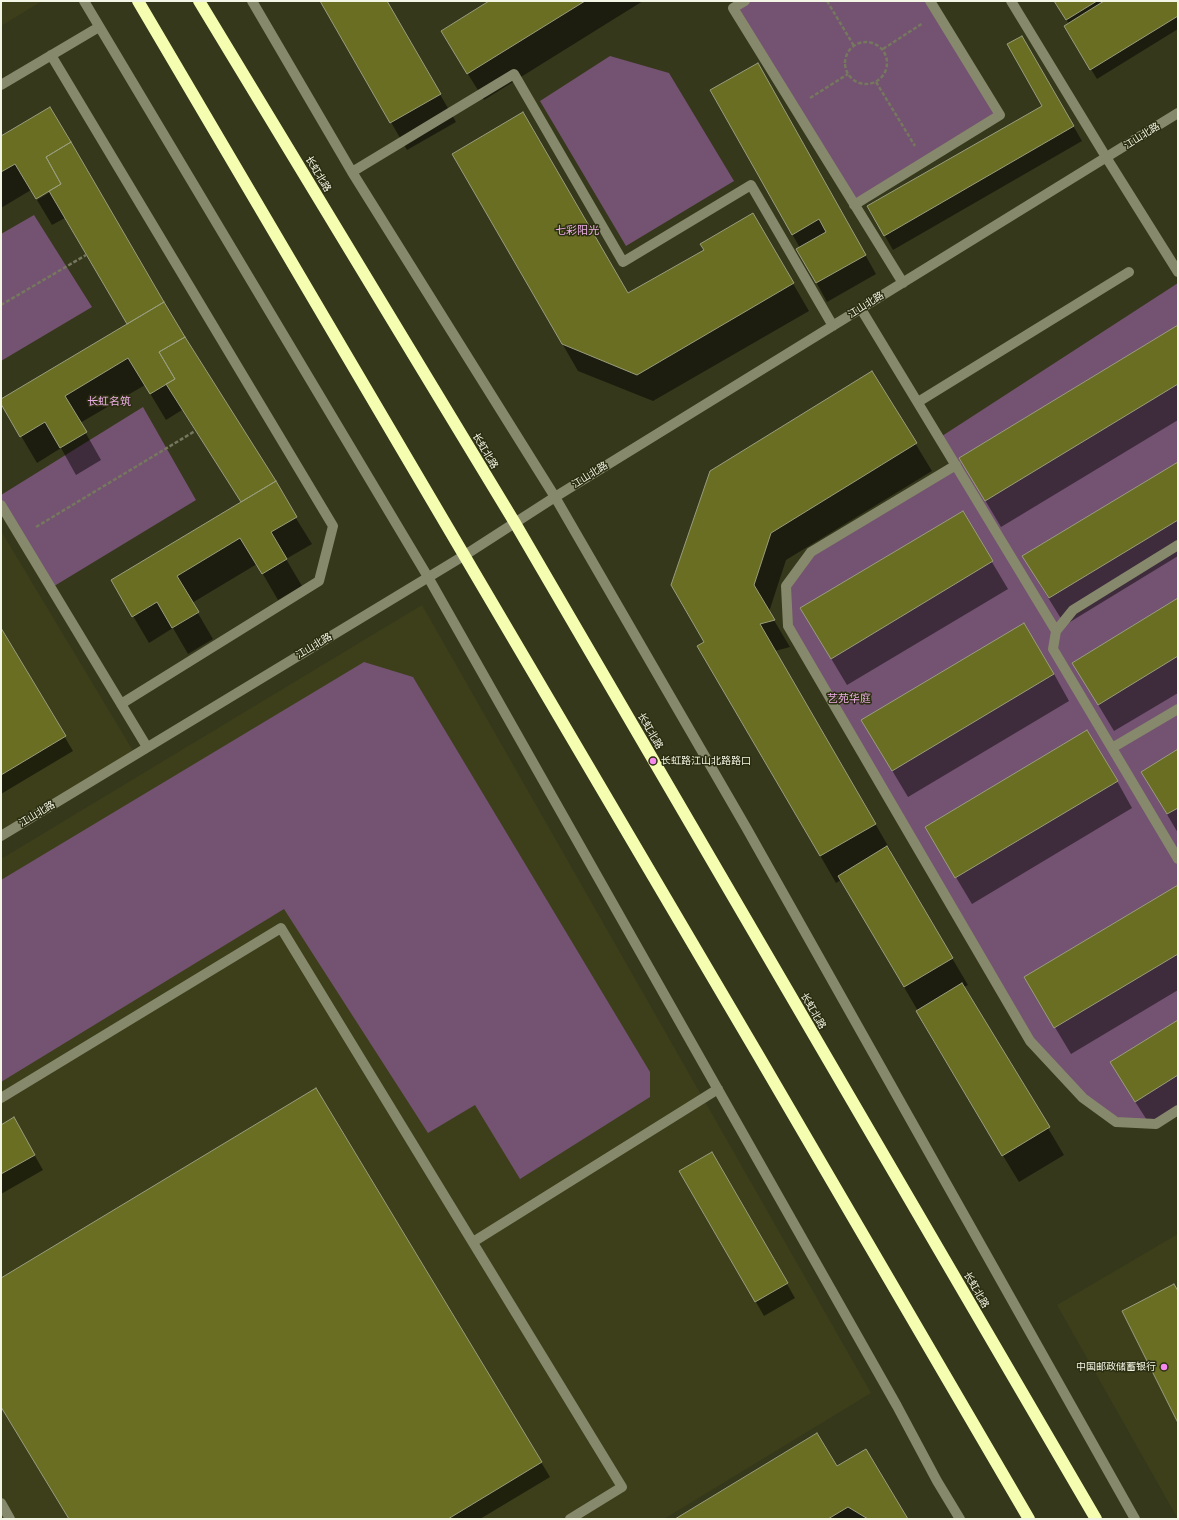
<!DOCTYPE html>
<meta charset="utf-8">
<style>
body{margin:0}
#map{position:relative;width:1179px;height:1520px;overflow:hidden;background:#36381b;font-family:Quicksand,sans-serif}
canvas{display:block}
.frame{position:absolute;inset:0;border:2px solid #f4f6e5;pointer-events:none}
</style>
<div id="map">
<canvas width="1179" height="1520"></canvas>
<div class="frame"></div>
</div>
<script>
const g = document.querySelector('canvas').getContext('2d');
g.lineJoin = 'round';
function fill(path, color) { g.fillStyle = color; g.fill(path, 'evenodd'); }
const toPath = rows => new Path2D(rows.map(r => 'M' + r).join(''));
function trace(path, color, width, dash) { g.strokeStyle = color; g.lineWidth = width; g.lineCap = dash ? 'butt' : 'round'; g.setLineDash(dash || []); g.stroke(path); }
function write(font, color, halo, rows, align = 'center') {
  g.font = font + ' Quicksand,"Noto Sans SC",sans-serif'; g.lineWidth = 3; g.setLineDash([]); g.textBaseline = 'middle'; g.strokeStyle = halo; g.fillStyle = color; for (const [text, x, y, turn = 0] of rows) {
    g.save(); g.translate(x, y); g.rotate((+turn || 0) * Math.PI / 180); g.textAlign = isNaN(turn) ? turn : align; if (halo) g.strokeText(text, 0, 0); g.fillText(text, 0, 0); g.restore();
  }
}
fill(toPath([
 [1,1,42,1,1,26],
 [1,531,135,754,1,836],
 [422,605,871,1393,664,1519,1,1519,1,859],
 [1178,1234,1178,1519,1057,1305]
]), '#3c3f1a');
fill(toPath([
 [745,1,930,1,1000,115,854,205,733,8],
 [610,56,669,73,734,181,626,246,540,101],
 [34,215,92,307,1,361,1,234],
 [1178,283,1178,1110,1156,1124,1116,1122,1083,1098,1030,1041,788,626,786,586,811,552,955,465,939,438],
 [143,407,196,500,51,588,1,505,1,495],
 [364,662,413,677,650,1072,650,1097,520,1179,475,1105,428,1133,284,909,1,1082,1,880]
]), '#745271');
fill(toPath([
 [321,1,386,1,456,122,407,150],
 [491,1,643,1,484,100,458,58],
 [1055,1,1178,1,1178,29,1097,79,1070,35,1069,24],
 [1022,37,1082,141,893,250,868,206,1044,106],
 [758,64,876,274,827,302,798,249,800,248,711,90],
 [50,108,184,338,312,544,286,559,302,586,278,600,257,564,192,603,213,639,188,654,173,628,149,643,112,580,242,503,182,410,166,420,145,385,80,423,101,460,76,475,61,448,37,463,1,402,1,400,128,324,65,218,52,225,37,200,62,185,31,190,1,208,1,138],
 [453,154,628,295,705,250,753,215,809,311,653,401,578,371],
 [1178,327,1178,420,1001,527,976,485],
 [872,372,932,471,786,560,769,612,790,647,775,651,891,851,889,852,968,985,964,987,1064,1155,1019,1182,932,1039,918,1011,841,880,836,883,699,646,705,642,672,585],
 [1178,463,1178,556,1065,625,1039,583],
 [962,512,1008,589,847,685,817,635],
 [1178,599,1178,693,1114,731,1073,663],
 [1,630,73,751,1,794],
 [1054,674,1069,701,908,797,878,747],
 [1178,751,1178,833,1142,772],
 [1117,781,1132,808,972,904,942,854],
 [1178,886,1178,990,1071,1054,1041,1004],
 [1178,1021,1178,1112,1152,1128,1127,1089],
 [316,1089,550,1477,480,1519,70,1519,1,1405,1,1279],
 [14,1119,43,1170,1,1194,1,1126],
 [712,1154,795,1298,764,1316,681,1172],
 [837,1468,907,1519,677,1519]
]), '#0007');
const building = toPath([
 [320,1,387,1,441,94,390,123,320,1],
 [489,1,585,1,467,74,441,31,489,1],
 [1054,1,1097,1,1066,20,1054,1],
 [1104,1,1178,1,1178,16,1090,70,1064,26,1104,1],
 [1022,36,1074,126,884,236,867,206,1042,106,1007,44,1022,36],
 [758,63,866,255,816,283,796,249,826,232,819,219,792,235,710,90,758,63],
 [50,107,71,142,46,157,61,184,36,199,15,164,1,172,1,136,50,107],
 [523,112,628,293,704,250,700,244,753,213,794,283,637,375,562,344,452,154,523,112],
 [71,142,164,302,127,324,49,191,61,184,46,157,71,142],
 [164,302,185,337,159,352,175,379,150,394,128,358,65,396,87,432,60,448,45,422,20,437,1,404,1,399,164,302],
 [1178,325,1178,384,985,501,959,458,1178,325],
 [185,337,276,481,241,502,166,384,175,379,159,352,185,337],
 [872,371,917,443,771,533,754,585,775,620,760,624,876,824,820,856,697,646,704,642,671,585,710,471,872,371],
 [1178,462,1178,520,1049,598,1022,556,1178,462],
 [276,481,297,517,271,532,287,559,262,574,240,538,177,576,199,612,172,628,157,602,132,617,111,580,276,481],
 [963,511,993,561,831,659,800,608,963,511],
 [1178,598,1178,656,1098,705,1072,663,1178,598],
 [1024,623,1054,674,892,771,861,720,1024,623],
 [1,628,66,736,1,775,1,628],
 [1087,730,1118,781,955,878,925,827,1087,730],
 [1178,749,1178,808,1167,814,1141,772,1178,749],
 [887,846,953,958,904,987,838,876,887,846],
 [1178,885,1178,954,1054,1028,1024,977,1178,885],
 [962,983,1050,1127,1002,1156,916,1011,962,983],
 [1178,1020,1178,1075,1135,1102,1110,1062,1178,1020],
 [316,1088,542,1462,448,1519,69,1519,1,1407,1,1278,316,1088],
 [14,1117,35,1155,1,1174,1,1125,14,1117],
 [712,1152,788,1283,755,1302,679,1171,712,1152],
 [1174,1284,1178,1291,1178,1423,1122,1311,1174,1284],
 [817,1433,837,1466,866,1449,908,1519,868,1519,848,1507,828,1519,675,1519,817,1433]
]);
fill(building, '#696e23');
trace(building, '#999d7c', 1);
trace(toPath([
 [827,1,854,46],
 '845 63a21 21 0 1 1 42 0a21 21 0 1 1-42 0Z',
 [883,49,923,23],
 [876,82,915,146],
 [810,98,848,74],
 [1,305,86,255],
 [36,527,195,431]
]), '#75775e', 2.5, [4, 2]);
trace(toPath([
 [84,1,428,577,897,1406,937,1481,960,1519],
 [252,1,352,172,555,497,747,829,1135,1519],
 [745,1,733,8,903,283],
 [1011,1,1106,157,1178,272],
 [51,55,333,526,319,581,121,704],
 [1,85,99,27],
 [352,172,514,74,623,262,751,185,833,326],
 [854,205,1000,115,930,1],
 [861,309,1056,631],
 [918,402,1129,272],
 [956,465,811,552,786,586,788,626,1030,1041,1083,1098,1116,1122,1156,1124,1178,1110],
 [1,505,147,747],
 [1178,545,1073,610,1056,631,1053,649,1178,859],
 [1112,748,1178,709],
 [1,836,465,555,555,497,1178,113],
 [1,1098,281,928,622,1487,570,1519],
 [473,1242,718,1089],
 [1,1503,10,1519]
]), '#86896b', 10);
trace(toPath([
 [138,1,757,1053,1029,1519],
 [199,1,515,523,1096,1519]
]), '#f5fdb1', 12);
for (const [x, y, r, color] of [
 [653,761,4,"#f589ee"],
 [1164,1367,4,"#f589ee"]
]) { const dot = new Path2D(); dot.arc(x, y, r, 0, 2 * Math.PI); g.fillStyle = color; g.fill(dot); trace(dot, '#2c2e11', 1.5); }
write('10px', '#f4f6e5', '#2c2e11', [
 ["江山北路",1142,136,-32],
 ["长虹北路",318,174,59],
 ["江山北路",866,305,-32],
 ["长虹北路",485,451,59],
 ["江山北路",590,475,-32],
 ["江山北路",314,646,-31],
 ["长虹北路",650,731,60],
 ["江山北路",37,814,-31],
 ["长虹北路",813,1011,60],
 ["长虹北路",976,1290,60]
]);
write('10px', '#f4f6e5', '#2c2e11', [
 ["长虹路江山北路路口",661,761],
 ["中国邮政储蓄银行",1156,1367,"right"]
], 'left');
write('11px', '#ebaee5', '#2c2e11', [
 ["七彩阳光",577,231],
 ["长虹名筑",109,402],
 ["艺苑华庭",849,699]
]);
</script>
